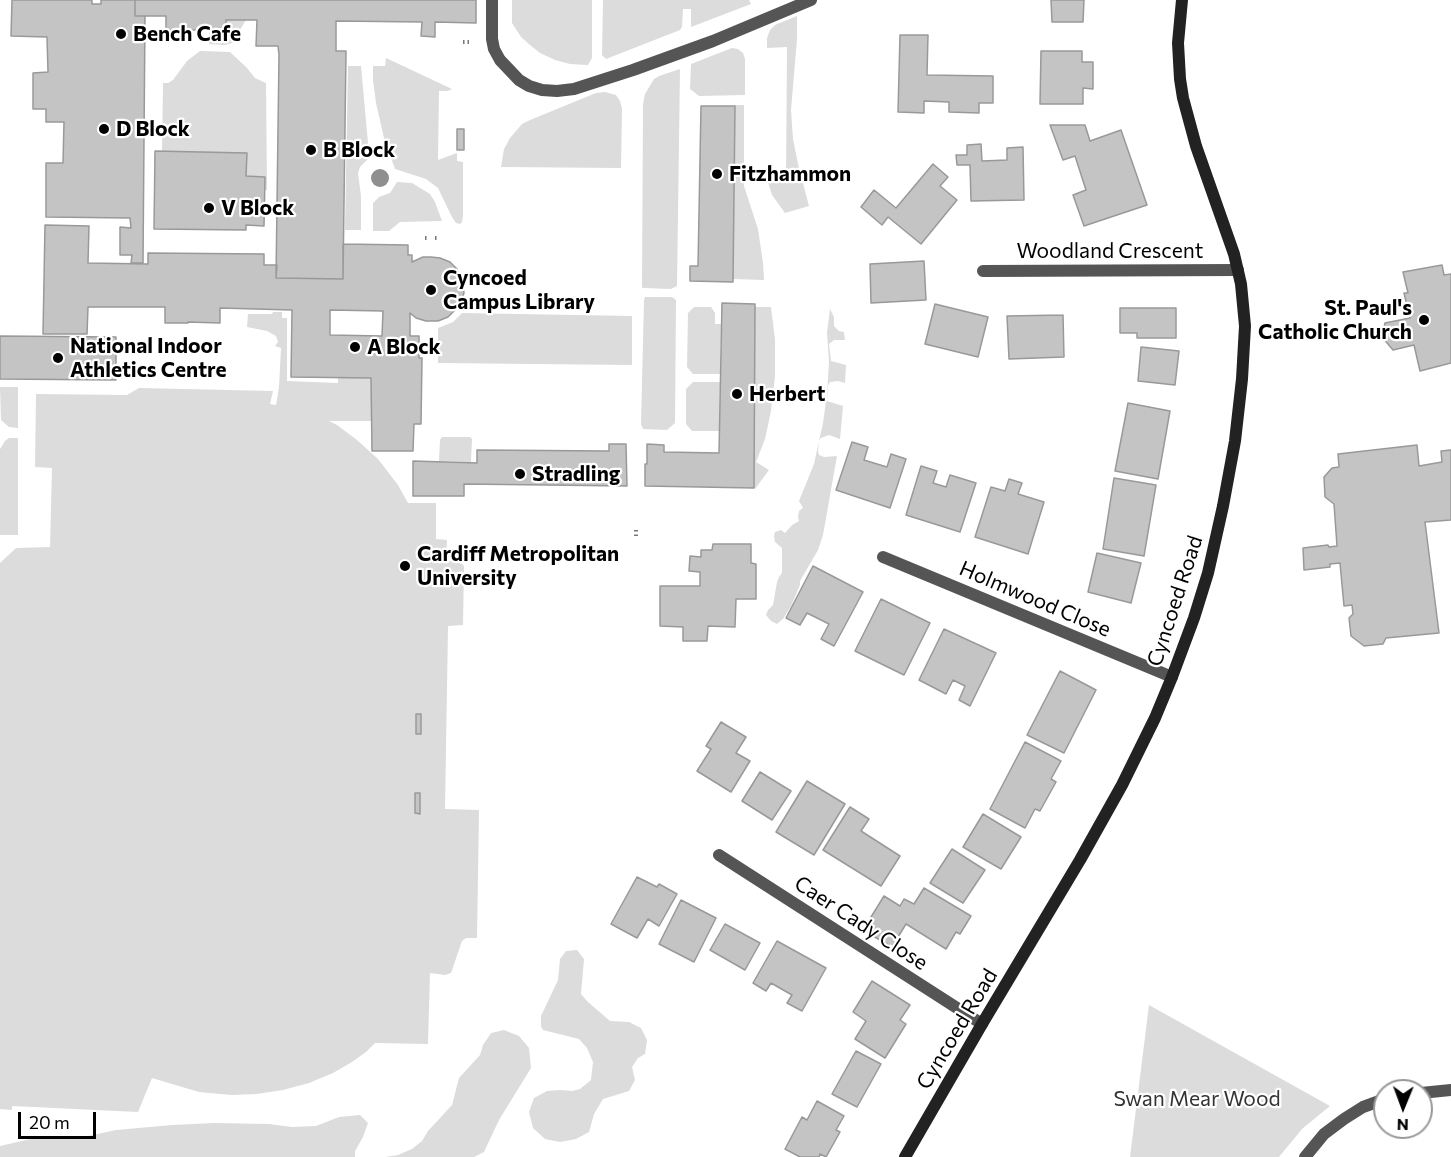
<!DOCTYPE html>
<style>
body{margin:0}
#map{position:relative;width:1451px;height:1157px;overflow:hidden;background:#fff;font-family:Commissioner,sans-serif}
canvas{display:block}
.north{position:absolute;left:1373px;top:1079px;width:60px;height:60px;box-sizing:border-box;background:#fff;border:2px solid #999;border-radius:50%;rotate:181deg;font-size:16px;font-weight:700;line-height:24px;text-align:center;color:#000}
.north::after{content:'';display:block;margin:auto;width:21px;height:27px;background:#000;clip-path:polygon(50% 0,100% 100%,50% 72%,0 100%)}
.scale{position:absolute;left:18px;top:1112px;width:78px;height:27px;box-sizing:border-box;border:3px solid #000;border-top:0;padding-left:8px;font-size:18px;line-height:21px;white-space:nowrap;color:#000;-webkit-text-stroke:4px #fff;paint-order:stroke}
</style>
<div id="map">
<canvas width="1451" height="1157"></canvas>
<div class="north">N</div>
<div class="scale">20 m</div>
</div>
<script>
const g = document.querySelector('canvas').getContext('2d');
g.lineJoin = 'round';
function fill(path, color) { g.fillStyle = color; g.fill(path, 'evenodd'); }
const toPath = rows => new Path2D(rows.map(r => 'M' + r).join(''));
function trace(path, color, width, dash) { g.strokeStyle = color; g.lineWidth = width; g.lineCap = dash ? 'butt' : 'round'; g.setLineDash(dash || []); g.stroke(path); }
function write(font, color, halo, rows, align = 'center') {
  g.font = font + ' Commissioner,sans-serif'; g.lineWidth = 4.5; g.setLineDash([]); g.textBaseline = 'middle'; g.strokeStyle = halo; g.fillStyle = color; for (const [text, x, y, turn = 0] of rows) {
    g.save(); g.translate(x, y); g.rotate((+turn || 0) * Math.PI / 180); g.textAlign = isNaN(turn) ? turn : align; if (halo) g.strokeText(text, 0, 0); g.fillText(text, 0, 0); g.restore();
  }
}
fill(toPath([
 [512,0,592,0,592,58,588,65,570,64,555,60,540,53,530,45,521,37,512,23],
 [603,0,749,0,751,4,691,27,691,9,683,9,682,27,680,30,606,59,602,55],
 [797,16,797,39,791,110,793,139,798,164,809,206,785,213,772,195,768,182,786,180,787,47,767,48,767,38,770,30,775,25],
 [226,20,246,20,232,43,225,45,209,44,209,30,226,30],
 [732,48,738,49,743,53,745,59,745,95,699,96,690,89,691,64],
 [200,51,230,52,247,68,255,78,266,83,267,190,265,190,264,177,246,176,246,153,162,152,163,83,168,83,173,80,187,61],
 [386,58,452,89,448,91,439,91,438,160,457,153,457,161,463,162,463,216,462,222,460,224,456,223,452,217,438,188,426,179,395,169,384,138,376,103,373,80,373,66,385,66],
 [348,66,361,66,369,154,368,159,360,167,358,173,361,196,361,230,345,230],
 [680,69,677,286,671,289,643,288,642,287,643,104,645,94,654,79,659,76],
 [605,92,616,95,620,101,622,108,621,168,501,167,504,149,510,138,522,124,530,120,596,93],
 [735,105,744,105,744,186,758,229,763,263,764,280,733,279],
 [397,182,412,183,430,194,435,202,442,221,400,222,389,231,373,231,373,203,379,197,390,193],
 [645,297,672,297,676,300,675,423,667,430,643,429,641,424,644,300],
 [694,307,711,307,715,313,715,324,721,324,720,374,693,374,687,367,688,313],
 [755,307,771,307,775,339,775,376,771,411,765,439,756,462,769,470,755,489,754,488],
 [830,309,834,317,834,326,839,331,844,332,845,340,834,340,829,344,831,361,846,365,845,383,838,381,830,382,828,385,827,401,843,406,840,439,829,435,821,438,819,441,818,451,819,455,824,457,837,456,823,535,818,550,800,581,800,585,791,606,783,619,777,624,771,621,766,615,768,610,773,605,777,582,779,577,782,573,782,548,775,542,774,536,775,532,781,530,785,533,792,525,799,521,798,517,799,511,803,508,799,501,814,464,823,423,827,394,829,361,827,333],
 [273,312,282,312,282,318,287,318,287,381,338,383,338,378,371,378,371,421,329,421,337,425,357,440,378,459,398,485,408,503,436,503,436,539,447,540,446,561,460,562,464,566,463,625,448,626,445,809,479,810,477,938,466,938,462,941,451,973,445,975,430,973,428,1044,375,1043,366,1052,352,1062,333,1073,309,1083,283,1090,257,1094,231,1095,199,1092,152,1078,138,1112,12,1106,12,1110,0,1109,0,563,16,548,50,547,52,468,35,467,36,394,127,395,139,388,273,391,270,404,276,405,279,387,281,348,275,346,278,342,276,336,267,331,247,327,248,314,272,314],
 [462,313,632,316,632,365,438,363,438,328,453,322],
 [693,382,720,382,719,431,692,431,686,424,686,389],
 [0,387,18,387,18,428,9,427,1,420],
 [442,437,470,437,472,439,471,462,439,461,440,440],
 [9,438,18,438,18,535,0,535,0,449,5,441],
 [577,950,584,959,581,994,588,1002,610,1021,629,1022,641,1028,647,1040,645,1054,638,1058,632,1067,635,1080,629,1091,603,1099,594,1114,589,1132,576,1139,560,1142,545,1139,533,1128,529,1112,534,1098,547,1091,560,1090,572,1091,580,1089,591,1080,593,1062,587,1048,579,1039,543,1030,541,1026,541,1016,558,980,560,959,566,951],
 [1149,1005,1330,1106,1302,1129,1279,1157,1130,1157],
 [504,1030,519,1036,529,1048,531,1068,499,1120,484,1152,474,1157,385,1157,398,1155,412,1149,422,1141,428,1131,452,1105,459,1078,480,1055,483,1045,491,1033],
 [360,1115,368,1123,363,1137,355,1151,355,1157,0,1157,0,1146,35,1138,74,1139,116,1130,172,1125,214,1123,269,1124,292,1127,316,1126,339,1117]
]), '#dcdcdc');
const building = toPath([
 [12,0,92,0,92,4,101,4,101,0,135,0,135,16,145,16,143,263,131,263,132,255,120,255,120,227,131,228,130,218,46,217,46,163,63,163,64,122,46,122,46,109,33,109,33,73,48,72,47,37,11,36,12,0],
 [135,0,476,0,476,23,435,22,435,37,421,36,422,22,336,21,336,51,346,51,343,279,276,278,279,55,278,46,256,46,257,20,226,20,226,30,166,30,166,16,135,16,135,0],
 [1051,0,1084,0,1083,22,1052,22,1051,0],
 [900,35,928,35,927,75,993,76,993,103,979,103,979,113,949,112,949,102,924,101,924,113,898,112,900,35],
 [1041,51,1082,51,1082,62,1093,62,1093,89,1083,88,1083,104,1040,104,1041,51],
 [701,106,735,106,733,282,690,281,690,266,698,266,701,106],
 [1050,125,1085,125,1090,141,1121,130,1147,205,1084,226,1073,195,1086,190,1075,156,1063,160,1050,125],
 [457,129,464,129,464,150,457,150,457,129],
 [981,144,982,161,1007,160,1007,148,1023,147,1024,200,971,201,970,165,957,165,956,155,967,155,967,145,981,144],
 [155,151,247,153,246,176,265,177,264,226,246,225,246,230,154,229,155,151],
 [933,164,948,177,940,186,957,200,921,244,888,217,882,225,861,207,874,190,896,208,933,164],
 [45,225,89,226,88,263,148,264,148,253,264,254,264,265,277,265,276,278,343,279,343,244,408,245,408,255,412,255,412,262,423,257,431,257,440,258,450,262,457,269,463,286,464,293,461,302,455,310,448,317,438,321,426,321,416,318,410,313,410,336,419,336,419,358,422,358,421,424,414,424,413,451,372,451,371,378,291,377,292,310,220,308,220,323,188,322,188,323,165,323,165,307,88,307,87,334,43,334,45,225],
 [330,310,383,311,382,336,330,335,330,310],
 [924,261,926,300,871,303,870,264,924,261],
 [1442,265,1444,275,1451,274,1451,363,1420,371,1414,345,1393,350,1382,337,1385,323,1410,318,1404,293,1408,293,1403,272,1442,265],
 [722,303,755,304,754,488,645,486,645,464,647,464,647,444,664,445,664,452,719,453,722,303],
 [935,304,988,317,978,357,925,344,935,304],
 [1120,308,1176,308,1176,338,1137,338,1137,333,1120,333,1120,308],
 [1063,315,1064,357,1009,359,1007,316,1063,315],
 [0,336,116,337,116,380,0,379,0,336],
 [1141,347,1179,351,1175,385,1138,381,1141,347],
 [1128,403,1170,411,1158,479,1115,471,1128,403],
 [852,442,868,447,864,460,887,467,891,454,906,459,890,508,836,490,852,442],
 [609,444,626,444,627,486,464,484,464,496,413,496,413,461,477,463,477,450,609,451,609,444],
 [1417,445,1419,466,1442,462,1441,451,1451,450,1451,520,1425,522,1439,633,1386,638,1383,644,1364,646,1351,636,1349,618,1353,614,1352,605,1344,606,1340,563,1330,564,1330,567,1304,570,1303,548,1328,545,1329,547,1337,546,1334,504,1325,497,1324,477,1332,468,1339,467,1338,454,1417,445],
 [921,466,937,471,933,483,946,487,950,475,976,483,960,532,906,515,921,466],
 [1114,478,1156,485,1144,556,1103,549,1114,478],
 [1009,479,1022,483,1018,494,1044,502,1028,554,975,537,991,487,1005,491,1009,479],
 [713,544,751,544,751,563,756,564,756,599,736,599,735,627,708,626,707,641,683,641,683,627,660,626,660,586,700,586,700,572,689,571,690,556,701,557,701,550,712,550,713,544],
 [1097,553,1141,563,1131,603,1088,592,1097,553],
 [813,566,863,592,834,646,821,639,829,624,807,613,800,625,786,618,813,566],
 [881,599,930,623,904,675,855,651,881,599],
 [944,629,996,653,970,706,959,700,965,686,953,680,946,694,919,680,944,629],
 [1060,671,1096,690,1064,753,1027,735,1060,671],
 [416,714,421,714,421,734,416,734,416,714],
 [721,722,746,737,736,753,750,761,731,792,697,771,711,749,706,746,721,722],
 [1025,742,1061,761,1051,779,1056,782,1040,811,1035,809,1025,828,990,809,1025,742],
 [760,772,791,791,772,820,742,801,760,772],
 [807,781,845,804,814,855,776,832,807,781],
 [415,793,420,793,420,814,415,813,415,793],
 [850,807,869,819,861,831,900,856,881,886,823,850,850,807],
 [983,814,1021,837,1001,869,963,847,983,814],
 [952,849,985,870,963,903,930,883,952,849],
 [637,877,657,887,659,884,677,894,659,926,648,919,637,938,611,924,637,877],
 [924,888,971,916,960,934,956,932,946,949,906,924,892,947,863,930,884,896,900,906,904,899,914,904,924,888],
 [681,900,716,918,694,962,659,944,681,900],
 [725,924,760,943,745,970,710,950,725,924],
 [777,941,826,968,802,1011,787,1003,792,995,771,983,766,991,753,983,777,941],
 [872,981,910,1005,900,1020,906,1024,885,1058,855,1039,866,1021,853,1012,872,981],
 [856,1051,881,1064,857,1107,832,1094,856,1051],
 [817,1101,844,1116,836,1130,840,1132,826,1157,820,1154,819,1157,800,1157,785,1149,802,1117,807,1120,817,1101]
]);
fill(building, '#c4c4c4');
trace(building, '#999', 1.5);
trace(toPath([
 [463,42,472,42],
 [425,238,429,238],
 [435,238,439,238],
 [636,530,636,538]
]), '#777', 4, [1.5, 3]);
trace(toPath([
 [492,0,492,39,494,49,500,60,519,80,529,86,542,90,557,91,574,89,633,70,713,41,811,0]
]), '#555', 12);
trace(toPath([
 [983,271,1238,270],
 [883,557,1172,677],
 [719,855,982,1024],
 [1421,1093,1451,1090],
 [1305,1157,1324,1134,1344,1119,1363,1107,1385,1099]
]), '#555', 12);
trace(toPath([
 [905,1157,982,1024,1080,860,1122,785,1155,718,1172,677,1194,618,1208,573,1223,506,1235,441,1242,379,1245,326,1241,284,1234,254,1196,146,1183,98,1180,79,1178,43,1182,0]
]), '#222', 12);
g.fillStyle = '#8f8f8f';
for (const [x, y] of [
 [380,178]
]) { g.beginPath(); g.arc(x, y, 9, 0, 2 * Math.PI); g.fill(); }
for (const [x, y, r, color] of [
 [121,34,6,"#000"],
 [104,129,6,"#000"],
 [311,150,6,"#000"],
 [717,174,6,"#000"],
 [209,208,6,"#000"],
 [431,290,6,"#000"],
 [1424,320,6,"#000"],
 [355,347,6,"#000"],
 [58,358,6,"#000"],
 [737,394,6,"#000"],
 [520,474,6,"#000"],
 [405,566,6,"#000"]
]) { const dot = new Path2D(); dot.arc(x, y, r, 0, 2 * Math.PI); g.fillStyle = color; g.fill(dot); trace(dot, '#fff', 2); }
write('bold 21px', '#000', '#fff', [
 ["Bench Cafe",133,34],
 ["D Block",116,129],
 ["B Block",323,150],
 ["Fitzhammon",729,174],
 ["V Block",221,208],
 ["Cyncoed",443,278],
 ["Campus Library",443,302],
 ["St. Paul's",1412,308,"right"],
 ["Catholic Church",1412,332,"right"],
 ["National Indoor",70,346],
 ["Athletics Centre",70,370],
 ["A Block",367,347],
 ["Herbert",749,394],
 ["Stradling",532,474],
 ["Cardiff Metropolitan",417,554],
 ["University",417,578]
], 'left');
write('21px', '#000', '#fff', [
 ["Woodland Crescent",1110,251],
 ["Holmwood Close",1035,599,23],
 ["Cyncoed Road",1175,601,-72],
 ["Caer Cady Close",861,923,33],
 ["Cyncoed Road",957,1029,-59]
]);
write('21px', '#333', '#fff', [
 ["Swan Mear Wood",1197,1099]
]);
</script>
